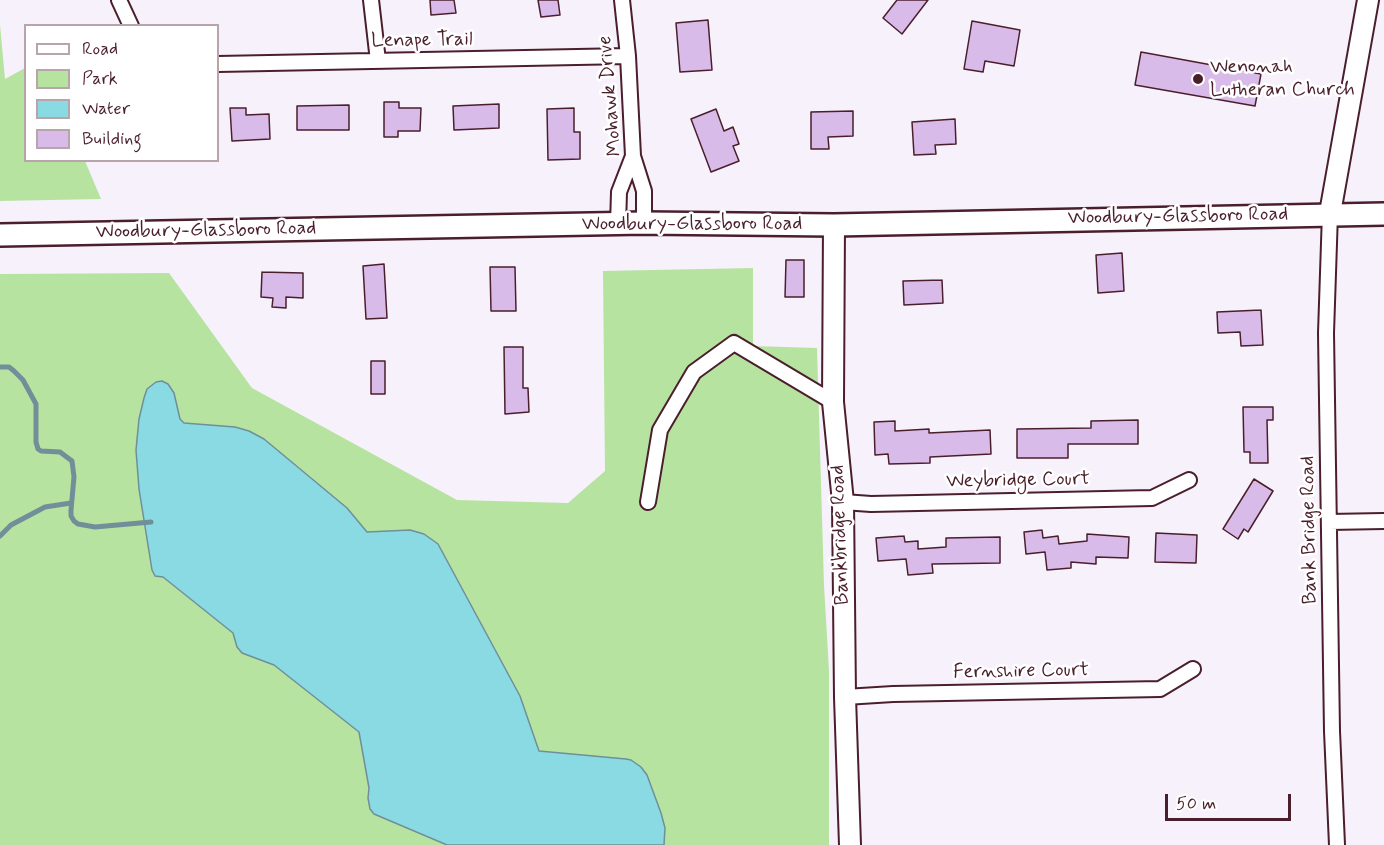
<!DOCTYPE html>
<style>
body{margin:0}
#map{position:relative;width:1384px;height:845px;overflow:hidden;background:#f7f1fb;font-family:Mynerve,sans-serif}
canvas{display:block}
.legend{position:absolute;left:24px;top:24px;width:195px;height:138px;box-sizing:border-box;background:#fff;border:2px solid #b7a5aa;margin:0;padding:8px 10px;list-style:none;font-size:18px;color:#4a1f2b}
.legend li{display:flex;align-items:center;gap:12px;height:30px}
.legend b{width:30px;border:2px solid #b7a5aa}
.scale{position:absolute;left:1165px;top:794px;width:126px;height:27px;box-sizing:border-box;border:3px solid #4a1f2b;border-top:0;padding-left:8px;font-size:18px;line-height:21px;white-space:nowrap;color:#4a1f2b;-webkit-text-stroke:4px #fff;paint-order:stroke}
</style>
<div id="map">
<canvas width="1384" height="845"></canvas>
<ul class="legend">
<li><b style="height:8px;background:#fff"></b>Road</li>
<li><b style="height:16px;background:#b7e3a1"></b>Park</li>
<li><b style="height:16px;background:#89dae3"></b>Water</li>
<li><b style="height:16px;background:#d9bbe9"></b>Building</li>
</ul>
<div class="scale">50 m</div>
</div>
<script>
const g = document.querySelector('canvas').getContext('2d');
g.lineJoin = 'round';
function fill(path, color) { g.fillStyle = color; g.fill(path, 'evenodd'); }
const toPath = rows => new Path2D(rows.map(r => 'M' + r).join(''));
function trace(path, color, width, dash) { g.strokeStyle = color; g.lineWidth = width; g.lineCap = dash ? 'butt' : 'round'; g.setLineDash(dash || []); g.stroke(path); }
function write(font, color, halo, rows, align = 'center') {
  g.font = font + ' Mynerve,sans-serif'; g.lineWidth = 5; g.setLineDash([]); g.textBaseline = 'middle'; g.strokeStyle = halo; g.fillStyle = color; for (const [text, x, y, turn = 0] of rows) {
    g.save(); g.translate(x, y); g.rotate((+turn || 0) * Math.PI / 180); g.textAlign = isNaN(turn) ? turn : align; if (halo) g.strokeText(text, 0, 0); g.fillText(text, 0, 0); g.restore();
  }
}
fill(toPath([
 [0,25,5,79,25,68,26,160,85,161,101,199,0,201],
 [753,268,753,346,817,348,824,585,829,671,829,845,664,845,665,835,622,759,539,751,520,696,367,532,264,439,151,568,359,732,374,814,447,845,0,845,0,274,169,273,252,388,457,500,568,503,605,471,603,271]
]), '#b7e3a1');
const water = toPath([
 [162,381,168,384,174,393,180,419,184,423,235,427,249,431,264,439,347,508,367,532,410,530,424,534,438,544,520,696,539,751,626,759,631,760,641,767,647,775,661,813,665,828,664,845,447,845,374,814,370,809,368,798,369,788,359,732,274,665,242,653,237,647,233,633,163,577,155,576,152,570,139,489,136,450,139,419,144,398,147,389,156,382,162,381]
]);
fill(water, '#89dae3');
trace(water, '#708f99', 1.5);
trace(toPath([
 [0,367,9,367,14,371,23,380,36,404,36,442,38,449,41,451,60,452,72,461,74,477,71,510,71,516,74,521,78,524,95,527,151,522],
 [0,536,11,525,45,507,71,503]
]), '#708f99', 5);
const building = toPath([
 [430,0,454,0,456,13,431,15,430,0],
 [538,0,558,0,560,15,541,17,538,0],
 [897,0,928,0,902,34,883,18,897,0],
 [708,20,712,70,680,72,676,23,708,20],
 [972,21,1020,30,1014,66,985,61,983,72,964,69,972,21],
 [1141,52,1261,74,1255,106,1135,85,1141,52],
 [384,102,399,102,399,108,421,108,420,131,398,131,398,137,384,137,384,102],
 [499,104,499,128,454,130,453,106,499,104],
 [349,105,349,130,297,130,297,106,349,105],
 [230,108,246,108,246,115,269,114,270,139,232,141,230,108],
 [574,108,574,132,580,132,580,159,548,160,547,109,574,108],
 [716,109,724,131,733,127,739,144,733,146,739,161,711,172,691,119,716,109],
 [853,111,853,136,828,137,829,149,811,149,811,112,853,111],
 [955,119,956,144,935,145,936,154,914,155,912,122,955,119],
 [1122,253,1124,291,1098,293,1096,255,1122,253],
 [786,260,804,260,804,297,785,297,786,260],
 [384,264,387,318,366,319,363,266,384,264],
 [490,267,515,267,516,311,491,311,490,267],
 [262,272,303,273,303,298,286,297,286,308,272,307,273,298,261,297,262,272],
 [942,280,943,303,904,305,903,281,942,280],
 [1261,310,1263,345,1241,346,1240,332,1218,333,1217,312,1261,310],
 [504,347,523,347,523,388,528,388,529,412,505,414,504,347],
 [371,361,385,361,385,394,371,394,371,361],
 [1243,407,1273,407,1273,420,1267,420,1268,463,1250,463,1250,452,1244,452,1243,407],
 [1138,420,1138,444,1068,444,1068,458,1017,458,1017,429,1091,428,1091,421,1138,420],
 [895,421,895,431,929,429,929,433,990,430,991,454,930,457,930,463,889,464,888,454,875,455,874,422,895,421],
 [1254,479,1273,491,1248,532,1244,529,1238,539,1223,529,1254,479],
 [1042,530,1043,538,1058,536,1059,544,1087,541,1087,534,1129,537,1128,558,1096,557,1096,564,1071,562,1071,568,1047,570,1045,552,1026,554,1024,532,1042,530],
 [1156,533,1197,535,1196,563,1155,562,1156,533],
 [904,536,905,542,918,541,918,549,946,547,946,538,1000,537,1000,563,932,564,933,573,908,575,906,559,878,561,876,538,904,536]
]);
fill(building, '#d9bbe9');
trace(building, '#4a1f2b', 1.5);
const street = toPath([
 [119,0,131,26],
 [371,0,378,61],
 [622,0,628,56,633,156,644,191,644,223],
 [218,64,628,56],
 [1330,213,1326,333,1332,731,1337,845],
 [618,225,619,192,633,156],
 [648,502,660,430,694,372,734,343,833,402],
 [843,502,871,504,1152,498,1189,480],
 [1329,522,1384,521],
 [845,697,893,694,1160,689,1193,669]
]);
const secondary = toPath([
 [1330,213,1368,0],
 [834,225,833,402,843,502,845,697,850,845]
]);
const primary = toPath([
 [0,235,644,223,834,225,1384,214]
]);
trace(street, '#4a1f2b', 18);
trace(secondary, '#4a1f2b', 24);
trace(primary, '#4a1f2b', 26);
trace(street, '#fff', 14);
trace(secondary, '#fff', 20);
trace(primary, '#fff', 21);
for (const [x, y, r, color] of [
 [1198,79,6,"#4a1f2b"]
]) { const dot = new Path2D(); dot.arc(x, y, r, 0, 2 * Math.PI); g.fillStyle = color; g.fill(dot); trace(dot, '#fff', 2); }
write('20px', '#4a1f2b', '#fff', [
 ["Lenape Trail",422,41,-1],
 ["Mohawk Drive",611,96,-95],
 ["Woodbury-Glassboro Road",1178,217,-1],
 ["Woodbury-Glassboro Road",692,225],
 ["Woodbury-Glassboro Road",206,231,-1],
 ["Weybridge Court",1018,481,-1],
 ["Bank Bridge Road",1310,530,-91],
 ["Bankbridge Road",841,535,-92],
 ["Fernshire Court",1021,672,-1]
]);
write('20px', '#4a1f2b', '#fff', [
 ["Wenonah",1210,68],
 ["Lutheran Church",1210,91]
], 'left');
</script>
